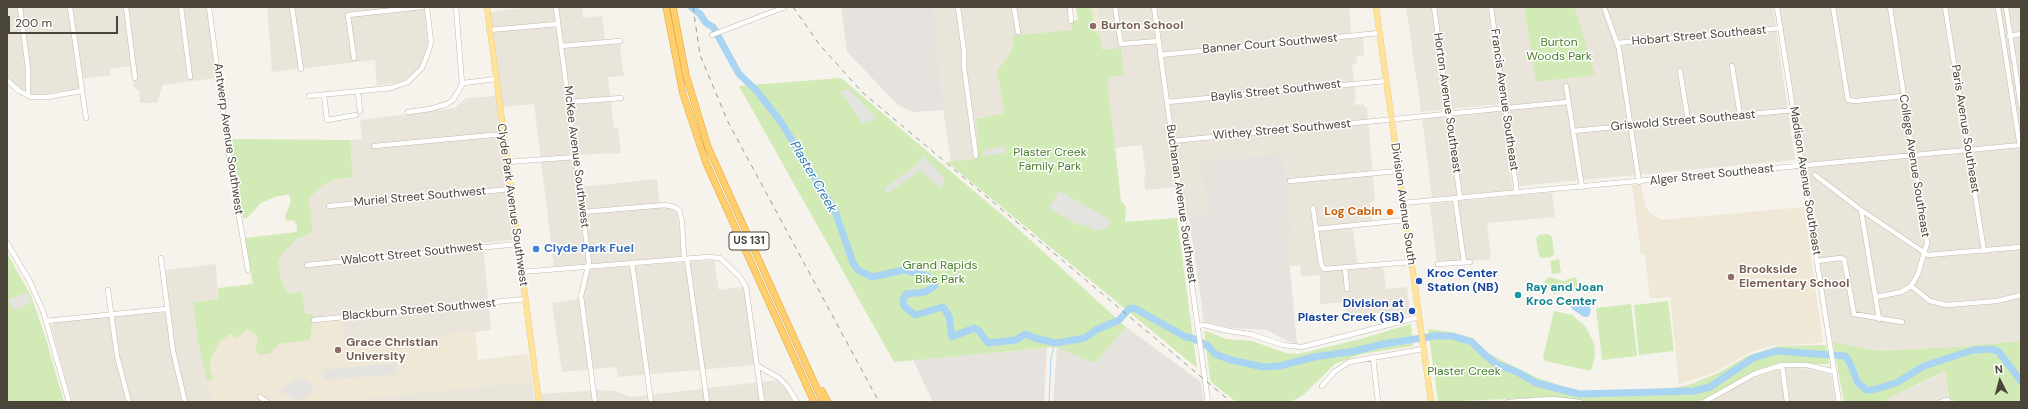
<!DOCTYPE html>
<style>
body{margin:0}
#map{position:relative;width:2028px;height:409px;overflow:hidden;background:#f6f3ec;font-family:"DM Sans",sans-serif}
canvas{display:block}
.frame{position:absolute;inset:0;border:8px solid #4b4439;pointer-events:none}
.north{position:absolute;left:1980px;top:361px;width:40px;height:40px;-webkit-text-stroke:3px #fff;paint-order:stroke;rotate:354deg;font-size:11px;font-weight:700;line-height:16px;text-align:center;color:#4b4439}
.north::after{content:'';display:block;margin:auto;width:14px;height:18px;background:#4b4439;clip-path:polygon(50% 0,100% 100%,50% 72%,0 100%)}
.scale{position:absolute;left:8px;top:16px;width:110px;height:18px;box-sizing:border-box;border:2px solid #4b4439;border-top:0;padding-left:5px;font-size:12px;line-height:14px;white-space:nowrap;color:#4b4439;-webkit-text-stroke:3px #fff;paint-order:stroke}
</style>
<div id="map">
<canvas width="2028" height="409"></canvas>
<div class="frame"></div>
<div class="north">N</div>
<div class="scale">200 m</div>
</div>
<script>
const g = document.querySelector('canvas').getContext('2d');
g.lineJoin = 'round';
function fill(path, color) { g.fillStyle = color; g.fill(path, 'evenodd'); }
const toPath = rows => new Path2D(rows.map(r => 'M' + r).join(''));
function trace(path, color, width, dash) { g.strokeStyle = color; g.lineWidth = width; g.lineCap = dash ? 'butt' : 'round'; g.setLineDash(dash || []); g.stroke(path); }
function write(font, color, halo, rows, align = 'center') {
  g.font = font + ' "DM Sans",sans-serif'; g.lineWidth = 3; g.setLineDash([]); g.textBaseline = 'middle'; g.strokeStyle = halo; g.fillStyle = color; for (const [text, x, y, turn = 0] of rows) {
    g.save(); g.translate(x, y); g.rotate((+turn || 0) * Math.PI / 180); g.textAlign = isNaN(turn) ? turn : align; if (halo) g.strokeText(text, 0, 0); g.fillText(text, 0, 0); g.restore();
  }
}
fill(toPath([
 [7,7,207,7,216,78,163,85,157,103,140,103,139,90,135,89,133,85,130,66,110,69,110,75,83,79,84,86,72,90,34,95,20,88,7,77],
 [267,7,424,7,428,41,425,56,420,68,402,82,377,86,375,60,272,72],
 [528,7,582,7,583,18,602,16,605,40,619,39,624,76,608,77,614,128,618,128,621,153,573,155,588,263,554,267,534,104,502,107,491,12],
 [934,7,1068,7,1070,21,1071,21,1072,30,1013,45,1010,53,997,71,1004,113,976,119,978,141,973,159,951,162,942,103],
 [1097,7,1349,7,1352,39,1363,37,1364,55,1356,56,1358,63,1352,64,1356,100,1354,100,1355,105,1364,104,1364,107,1367,107,1375,201,1370,202,1372,222,1352,224,1358,268,1383,266,1386,289,1407,287,1410,315,1398,317,1397,311,1346,317,1346,302,1320,304,1320,275,1301,277,1300,265,1290,266,1287,237,1292,236,1284,154,1203,180,1205,180,1209,215,1186,217,1175,187,1145,190,1144,177,1146,176,1142,145,1115,148,1107,77,1124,75,1121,49,1102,50],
 [1406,7,1488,7,1501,104,1421,112],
 [1493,7,1524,7,1536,82,1595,75,1575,7,1773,7,1795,160,1519,186],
 [1779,7,2021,7,2021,341,1953,347,1879,351,1833,342,1829,328],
 [496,96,513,240,483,243,491,330,346,346,305,314,302,292,287,293,279,276,278,261,282,254,297,239,313,232,309,199,320,187,334,180,353,177,350,140,362,139,360,120,455,108,466,98],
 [1502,109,1513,190,1432,198,1422,117],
 [657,179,660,207,670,207,677,212,682,257,592,264,581,187],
 [1552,192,1555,217,1487,223,1491,259,1437,264,1430,204],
 [714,260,719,290,742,287,745,292,754,365,618,377,616,367,562,372,552,303,583,298,587,276,591,269],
 [216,264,218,299,193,302,198,342,207,381,214,402,72,402,51,326,56,321,169,312,165,270],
 [1795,367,1820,371,1831,375,1836,402,1710,402,1757,374,1777,368],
 [1945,371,1949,402,1880,402,1926,381],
 [777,380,787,390,793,402,542,402,541,394,599,390,614,391,632,397],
 [532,381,535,402,333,401,428,392]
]), '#eae5da');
fill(toPath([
 [841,7,934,7,943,110,913,112,898,105,847,52],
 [1284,154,1292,236,1287,237,1297,344,1287,341,1267,330,1232,328,1204,322,1189,217,1209,215,1201,162],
 [1126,327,1201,382,1204,402,1053,402,1057,347,1095,363],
 [1047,348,1044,402,933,402,913,360]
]), '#e6e2dd');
fill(toPath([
 [1076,7,1097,7,1100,33,1088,34],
 [1632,185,1641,185,1645,206,1649,212,1661,220,1804,207,1823,343,1771,346,1751,352,1713,373,1679,384,1670,297,1650,299,1645,254,1641,254],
 [302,292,305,314,313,314,314,319,342,317,346,346,475,331,478,360,528,354,532,381,333,402,214,402,207,381,193,302]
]), '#efe8d6');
fill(toPath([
 [1076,7,1092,9,1095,33,1100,33,1102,50,1121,48,1124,75,1107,77,1121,201,1126,206,1125,222,1177,218,1197,368,947,162,973,159,978,141,976,119,1004,113,997,71,1010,53,1013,45,1012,36,1072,30,1071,21,1078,20],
 [1524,7,1575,7,1595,75,1536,82],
 [841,78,1015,226,1126,327,1095,363,1055,347,894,362,739,86],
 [230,139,350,140,353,177,334,180,320,187,309,199,313,232,297,239,282,254,278,261,280,276,287,293,302,292,305,314,313,314,310,340,278,344,271,353,260,355,255,349,258,340,256,335,247,329,239,337,236,338,232,334,228,335,220,342,213,354,209,366,213,380,207,381,198,342,193,302,218,299,218,288,253,284,245,238,297,232,297,226,294,220,286,221,285,216,291,201,289,194,275,197,261,203,247,218,243,218],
 [1548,234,1552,237,1554,254,1551,257,1542,258,1539,256,1536,238,1539,235],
 [7,253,31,296,46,339,64,402,7,402],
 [1559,259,1561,273,1552,274,1550,261],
 [1550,277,1564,281,1575,277,1577,279,1577,291,1554,294,1544,283,1546,279],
 [1668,301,1674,351,1639,355,1634,305],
 [1631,304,1637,356,1602,360,1596,308],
 [1554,311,1572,315,1586,327,1594,344,1595,355,1591,371,1545,361,1543,357],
 [1411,324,1413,346,1362,354,1335,364,1303,395,1291,402,1236,402,1211,382,1210,378,1204,331,1209,332,1226,339,1252,341,1286,353,1298,354,1361,339],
 [1428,329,1451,332,1473,338,1486,352,1507,363,1538,378,1580,392,1661,390,1689,385,1718,373,1747,356,1779,346,1826,345,1829,364,1779,364,1761,369,1698,402,1593,402,1552,397,1438,402],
 [2021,341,2021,402,1956,402,1949,398,1945,371,1883,401,1844,402,1833,342,1879,351,1953,347]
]), '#d2eab5');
fill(toPath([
 [849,89,877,118,862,124,841,91],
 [1004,146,1006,153,983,156,982,153,985,153,985,150],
 [924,156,945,179,940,189,921,170,888,193,884,189,917,164],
 [1059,191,1111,220,1108,228,1095,230,1082,224,1080,226,1049,208],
 [27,292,31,303,13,310,9,299],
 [396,363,397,374,325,380,324,377,323,370],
 [298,377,309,381,314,390,299,402,280,391]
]), '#e5e3e0');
fill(toPath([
 [1573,303,1589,305,1591,310,1589,316,1584,317,1572,309,1571,305]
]), '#a9d4f2');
trace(toPath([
 [1049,402,1051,358,1055,342]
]), '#a9d4f2', 1);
trace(toPath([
 [691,7,700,14,706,23,713,27,739,74,756,90,781,122,835,211,853,263,858,270,872,277,904,270,928,276,935,286,925,292,906,294,903,300,904,306,915,315,943,307,949,316,952,337,974,328,979,331,988,343,1016,340,1025,334,1038,339,1056,343,1085,338,1096,330,1119,320,1129,309,1134,308,1186,337,1192,338,1208,346,1215,354,1231,360,1263,367,1280,366,1314,357,1355,351,1383,344,1435,336,1452,336,1472,342,1483,353,1496,364,1517,372,1536,383,1579,394,1694,391,1710,387,1753,358,1776,351,1845,356,1849,361,1858,383,1867,390,1872,390,1896,383,1924,366,1973,350,1990,349,1998,351,2021,381]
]), '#a9d4f2', 7);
const minor = toPath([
 [20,7,28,69,28,96],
 [70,7,86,118],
 [126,7,135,78],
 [181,7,190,77],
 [209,7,228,150,248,270],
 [292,7,301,69],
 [456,7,462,83],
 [556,7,589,262,581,296,595,402],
 [958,7,964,51,964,67,976,156],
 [1014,7,1018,32],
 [1070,7,1071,21],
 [1115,7,1121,44,1159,41],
 [1154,7,1208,402],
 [1434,7,1460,198],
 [1491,7,1517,193],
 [1604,7,1619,49,1639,182],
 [1777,7,1839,402],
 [1833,7,1848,100,1856,101,1903,96],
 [1945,7,1984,251],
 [1998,7,2019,141,2021,144],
 [2006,7,2021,107],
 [489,30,558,24],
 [712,35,785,7],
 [2009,36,2021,34],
 [1617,43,1781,28],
 [561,46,620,41],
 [1160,55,1379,33],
 [354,58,348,15,422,7],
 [1732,66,1740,115],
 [1680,71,1688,120],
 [7,80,19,91,31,97,47,97,81,91],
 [1566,86,1582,187],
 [358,92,360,111],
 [324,95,327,120,356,115],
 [309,96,391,88,408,82,422,68,429,50,431,42,427,7],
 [569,102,621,98],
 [1167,102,1386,81],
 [408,112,430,109,447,104,453,100,463,83,496,79],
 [1573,131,1794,110],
 [1172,141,1568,102],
 [374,146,503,134],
 [507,162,576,157],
 [1815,175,1861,210,1928,255,2021,247],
 [1290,181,1398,171],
 [1455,198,1464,262],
 [1403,203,2021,145],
 [329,206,511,189],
 [1313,208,1321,264,1324,269,1411,262],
 [1861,210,1879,319],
 [583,212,665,205,674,207,679,210,682,221,684,259],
 [1316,229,1405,220],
 [7,243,29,280,43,311,69,402],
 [161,258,173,351,185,402],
 [687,259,707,402],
 [1817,261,1840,258,1844,259,1854,314,1902,322],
 [632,263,651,402],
 [1438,264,1470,262],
 [307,265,518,244],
 [1345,268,1347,289],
 [521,272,708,257,720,258,740,277,746,287,762,402],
 [1911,286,1930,301,1947,305,1997,301,2021,295],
 [108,290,117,356,129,402],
 [1876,297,1901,292,1911,286,1918,274,1927,243,1890,7],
 [314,320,525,299],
 [46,321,166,309],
 [1198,326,1204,325,1229,331,1250,334,1283,345,1302,347,1419,317],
 [1373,357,1378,402],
 [1782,365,1787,402],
 [758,366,779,378,787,386,797,402],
 [1322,386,1334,372,1349,362,1423,349],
 [260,397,267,402],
 [1508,402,1552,399,1580,402],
 [1704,402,1754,374,1782,365,1807,365,1835,372],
 [1941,402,1948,400,1948,402]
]);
const major = toPath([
 [487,7,539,402],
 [1376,7,1431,402]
]);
const highway = toPath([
 [666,7,683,94,706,163,814,402],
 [673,7,686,75,708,147,823,402],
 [822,391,828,402]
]);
trace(minor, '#c2bbae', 5.5);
trace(major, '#e6c16a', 6);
trace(highway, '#e0a43c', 7);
trace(minor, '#fff', 4.5);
trace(major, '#ffe39c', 5.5);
trace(highway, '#ffcf6e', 6);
trace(toPath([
 [693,7,700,55,728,122,879,402],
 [793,7,819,44,862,92,1231,402]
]), '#9a9a9a', 1, [5, 5]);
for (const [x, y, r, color] of [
 [1093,26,4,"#8d6e63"],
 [1390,212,4,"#e8710a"],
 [536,249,4,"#3f7fe0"],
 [1731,277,4,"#8d6e63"],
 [1419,281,4,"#1a4fb4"],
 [1518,295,4,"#0f9aa8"],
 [1412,311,4,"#1a4fb4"],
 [338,350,4,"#8d6e63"]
]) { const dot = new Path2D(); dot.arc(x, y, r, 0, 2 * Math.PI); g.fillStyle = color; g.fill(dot); trace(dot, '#fff', 1.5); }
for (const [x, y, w] of [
 [749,241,40]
]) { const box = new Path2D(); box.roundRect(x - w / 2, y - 9, w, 18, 3); g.fillStyle = '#fff'; g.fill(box); trace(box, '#4b4439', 1); }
write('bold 11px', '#4b4439', null, [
 ["US 131",749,241]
]);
write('bold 12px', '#785e54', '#fff', [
 ["Burton School",1101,26],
 ["Brookside",1739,270],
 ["Elementary School",1739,284],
 ["Grace Christian",346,343],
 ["University",346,357]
], 'left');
write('12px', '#4b4439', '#fff', [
 ["Hobart Street Southeast",1699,36,-5],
 ["Banner Court Southwest",1270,44,-5],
 ["Baylis Street Southwest",1276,91,-6],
 ["Francis Avenue Southeast",1504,100,82],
 ["Horton Avenue Southeast",1447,103,82],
 ["Griswold Street Southeast",1683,121,-5],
 ["Paris Avenue Southeast",1965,129,81],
 ["Withey Street Southwest",1282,130,-5],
 ["Antwerp Avenue Southwest",228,139,82],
 ["McKee Avenue Southwest",576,157,83],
 ["College Avenue Southeast",1914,166,81],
 ["Alger Street Southeast",1712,175,-6],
 ["Madison Avenue Southeast",1805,181,81],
 ["Muriel Street Southwest",420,197,-5],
 ["Buchanan Avenue Southwest",1181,204,82],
 ["Division Avenue South",1403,204,82],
 ["Clyde Park Avenue Southwest",512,205,82],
 ["Walcott Street Southwest",412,254,-6],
 ["Blackburn Street Southwest",419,310,-5]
]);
write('12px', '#4a7f2a', '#fff', [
 ["Burton",1559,43],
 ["Woods Park",1559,57],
 ["Plaster Creek",1050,153],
 ["Family Park",1050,167],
 ["Grand Rapids",940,266],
 ["Bike Park",940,280],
 ["Plaster Creek",1464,372]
]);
write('bold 12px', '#c56008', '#fff', [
 ["Log Cabin",1382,212]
], 'right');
write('bold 12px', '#366cbe', '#fff', [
 ["Clyde Park Fuel",544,249]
], 'left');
write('bold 12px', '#164399', '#fff', [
 ["Kroc Center",1427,274],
 ["Station (NB)",1427,288],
 ["Division at",1404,304,"right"],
 ["Plaster Creek (SB)",1404,318,"right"]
], 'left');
write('bold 12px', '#0d838f', '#fff', [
 ["Ray and Joan",1526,288],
 ["Kroc Center",1526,302]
], 'left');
write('italic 13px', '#2e7ab2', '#fff', [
 ["Plaster Creek",813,177,60]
]);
</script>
